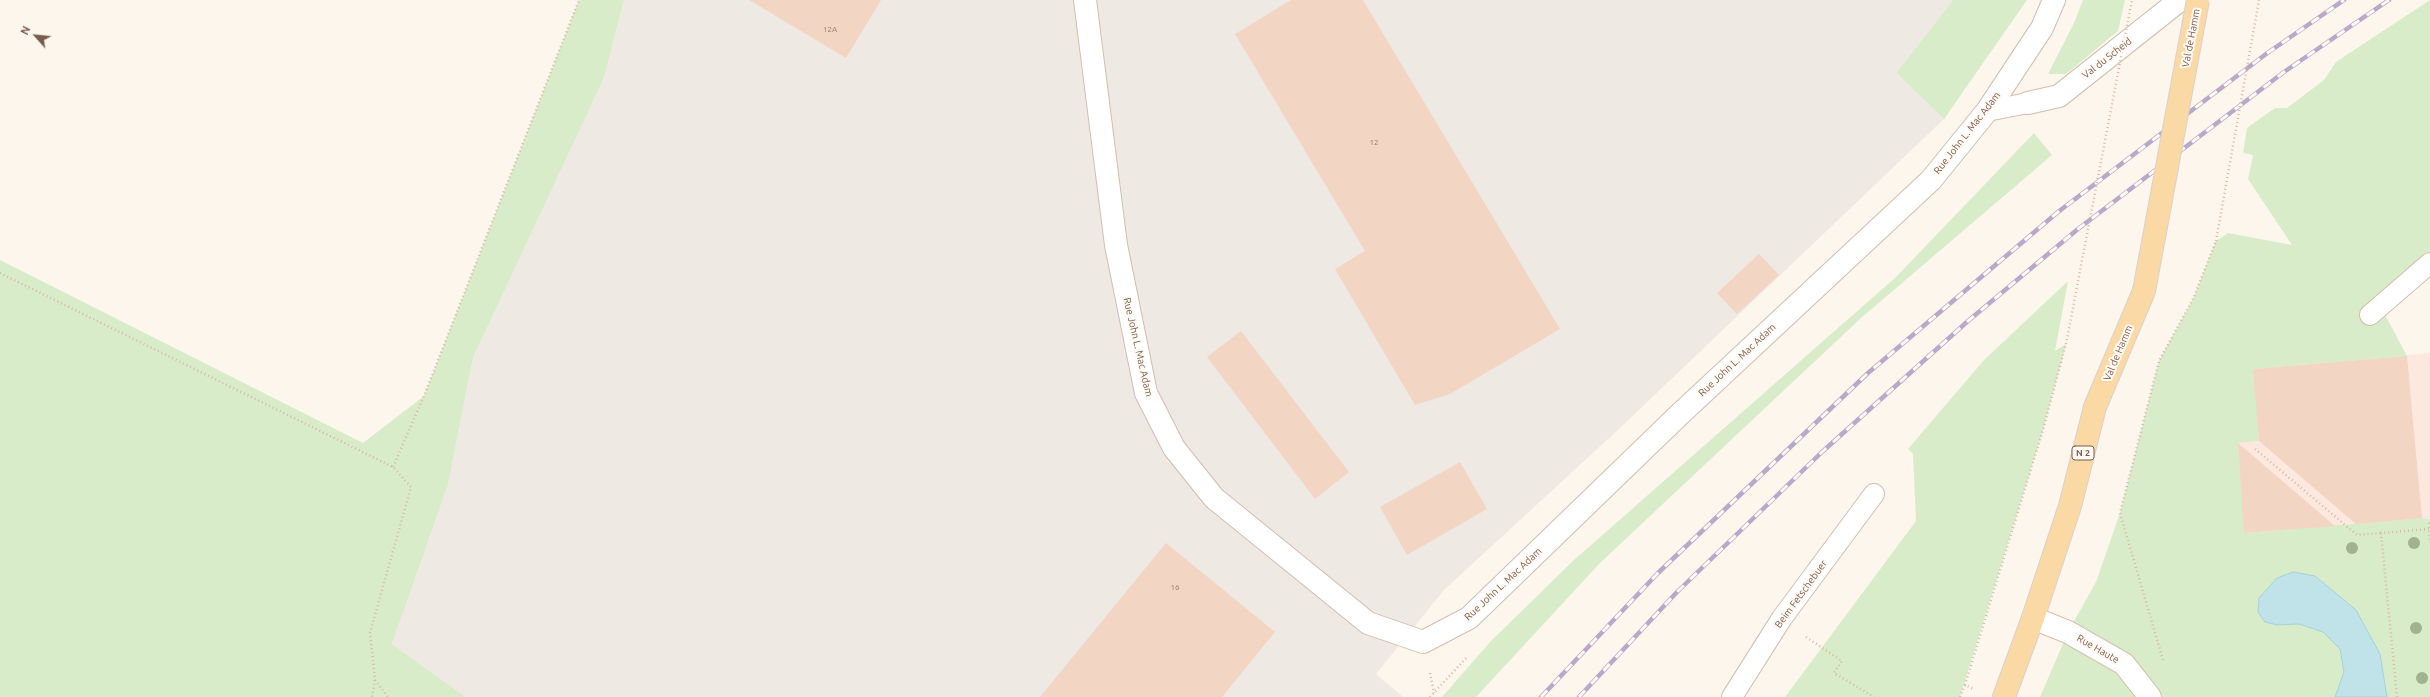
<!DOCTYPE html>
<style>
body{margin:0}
#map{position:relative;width:2430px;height:697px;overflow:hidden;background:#fdf6ec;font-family:Ubuntu,sans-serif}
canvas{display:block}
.north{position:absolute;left:16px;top:16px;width:40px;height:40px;-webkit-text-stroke:3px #fffaf3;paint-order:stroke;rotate:297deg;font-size:11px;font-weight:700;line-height:16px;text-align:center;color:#7a5c4d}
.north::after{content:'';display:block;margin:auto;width:14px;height:18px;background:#7a5c4d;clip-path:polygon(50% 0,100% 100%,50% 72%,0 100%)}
</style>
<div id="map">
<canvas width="2430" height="697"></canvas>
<div class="north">N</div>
</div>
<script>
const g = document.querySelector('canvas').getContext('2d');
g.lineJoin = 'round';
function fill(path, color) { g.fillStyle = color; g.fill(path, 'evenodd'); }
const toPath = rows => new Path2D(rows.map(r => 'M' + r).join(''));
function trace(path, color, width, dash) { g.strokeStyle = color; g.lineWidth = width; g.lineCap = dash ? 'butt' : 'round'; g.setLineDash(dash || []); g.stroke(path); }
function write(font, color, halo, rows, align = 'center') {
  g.font = font + ' Ubuntu,sans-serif'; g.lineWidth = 4; g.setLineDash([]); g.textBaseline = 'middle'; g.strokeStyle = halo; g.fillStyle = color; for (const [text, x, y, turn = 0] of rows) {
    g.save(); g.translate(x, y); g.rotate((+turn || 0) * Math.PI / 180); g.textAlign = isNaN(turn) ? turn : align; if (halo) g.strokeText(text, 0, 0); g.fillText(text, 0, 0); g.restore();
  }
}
fill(toPath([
 [2430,353,2430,518,2244,533,2238,443,2259,441,2253,369]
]), '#fde8e0');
fill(toPath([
 [624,0,1953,0,1896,73,1944,119,1620,428,1444,590,1376,674,1403,697,466,697,392,644,448,485,473,358,604,78]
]), '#efe9e4');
fill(toPath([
 [579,0,624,0,604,78,473,358,448,485,392,644,466,697,0,697,0,260,363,443,424,396],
 [1953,0,2027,0,1944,119,1896,73],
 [2083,0,2125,0,2118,31,2066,74,2048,74,2074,23],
 [2430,0,2430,273,2384,313,2407,356,2254,369,2259,441,2238,443,2245,533,2422,518,2430,519,2430,697,2040,697,2068,632,2096,582,2120,513,2159,361,2193,299,2216,241,2228,233,2292,245,2248,179,2253,155,2243,153,2247,128,2275,108,2287,108,2324,80,2336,62],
 [2034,133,2052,155,1861,318,1600,563,1476,697,1442,697,1491,641,1574,560,1896,277],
 [2068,281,2055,351,2066,344,2043,430,1960,697,1785,697,1916,521,1913,454,1908,449,1984,360]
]), '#d8ecc9');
const water = toPath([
 [2293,572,2315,576,2356,610,2380,654,2387,697,2335,697,2344,672,2340,649,2323,632,2299,624,2277,625,2265,622,2258,612,2259,598,2277,578,2293,572]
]);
fill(water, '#bfe3e8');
trace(water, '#a5d3da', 1);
fill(toPath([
 [749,0,881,0,846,58],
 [1291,0,1363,0,1560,329,1450,394,1415,405,1335,269,1365,251,1235,34],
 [1759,254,1779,275,1737,314,1717,293],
 [1241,331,1349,472,1315,499,1207,357],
 [2407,356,2422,518,2356,524,2259,441,2253,369],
 [2238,443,2335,526,2244,533],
 [1460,462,1487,509,1407,555,1380,507],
 [1166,543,1275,632,1222,697,1040,697]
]), '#f3d5c3');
const service = toPath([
 [1987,111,2028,103],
 [2370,315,2430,263],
 [1732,697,1782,618,1874,494]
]);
const minor = toPath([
 [1085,0,1116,245,1146,393,1174,448,1214,498,1368,623,1423,642,1469,618,1679,415,1931,180,1987,111,2042,28,2054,0],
 [2028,103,2059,96,2180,0]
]);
const secondary = toPath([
 [2033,618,2068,632,2124,664,2150,697]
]);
const primary = toPath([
 [2004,697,2033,618,2070,506,2095,407,2144,291]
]);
trace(service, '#d1beb0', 22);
trace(minor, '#d1beb0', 24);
trace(secondary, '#d6c0b0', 24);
trace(primary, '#dad1cd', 24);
trace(toPath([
 [0,273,393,467,411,487,370,633,375,679,372,697],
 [2255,449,2357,535,2381,533],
 [393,467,424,396,579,0],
 [2429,523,2430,542],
 [1806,637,1842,661,1834,673,1874,697],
 [2163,660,2120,513,2159,361,2193,299,2216,241],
 [1430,673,1434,693],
 [375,680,388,697],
 [1965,685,2043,430,2066,344],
 [1430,697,1468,656],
 [1960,697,1965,685,1974,689],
 [2397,697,2381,533,2429,529]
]), '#d9b8a5', 2.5, [1, 3]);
trace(service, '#fff', 20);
trace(minor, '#fff', 22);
trace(secondary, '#fff', 22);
trace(primary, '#fbd9a5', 22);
const rail = toPath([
 [1541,697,1658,573,1868,373,2058,212,2266,54,2344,0],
 [1579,697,1677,592,1822,452,1968,321,2078,229,2284,72,2389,0]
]);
trace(rail, '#b9a8c9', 4.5);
trace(rail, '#fffaf3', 3, [9]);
const primaryBridge = toPath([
 [2144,291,2198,0]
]);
trace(primaryBridge, '#dad1cd', 24, []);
trace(toPath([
 [2216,241,2259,0],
 [2066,344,2132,0]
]), '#d9b8a5', 2.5, [1, 3]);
trace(primaryBridge, '#fbd9a5', 22);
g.fillStyle = '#a0b28e';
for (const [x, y] of [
 [2414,543],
 [2352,548],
 [2416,628],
 [2422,678]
]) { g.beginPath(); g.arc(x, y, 6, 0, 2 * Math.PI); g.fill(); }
write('8px', '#987a6a', null, [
 ["12A",830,29],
 ["12",1374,142],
 ["16",1175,587]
]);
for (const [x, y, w] of [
 [2083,453,22]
]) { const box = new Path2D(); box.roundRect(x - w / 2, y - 7, w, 14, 3); g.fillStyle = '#fffaf3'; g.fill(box); trace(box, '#7a5c4d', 1); }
write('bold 9px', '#7a5c4d', null, [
 ["N 2",2083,453]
]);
write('10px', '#7a5c4d', '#fffaf3', [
 ["Val de Hamm",2191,38,-79],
 ["Val du Scheid",2107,58,-38],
 ["Rue John L. Mac Adam",1967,133,-52],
 ["Rue John L. Mac Adam",1138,347,77],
 ["Val de Hamm",2118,353,-67],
 ["Rue John L. Mac Adam",1737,360,-43],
 ["Rue John L. Mac Adam",1503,584,-43],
 ["Beim Fetschebuer",1801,594,-54],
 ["Rue Haute",2098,649,30]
]);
</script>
